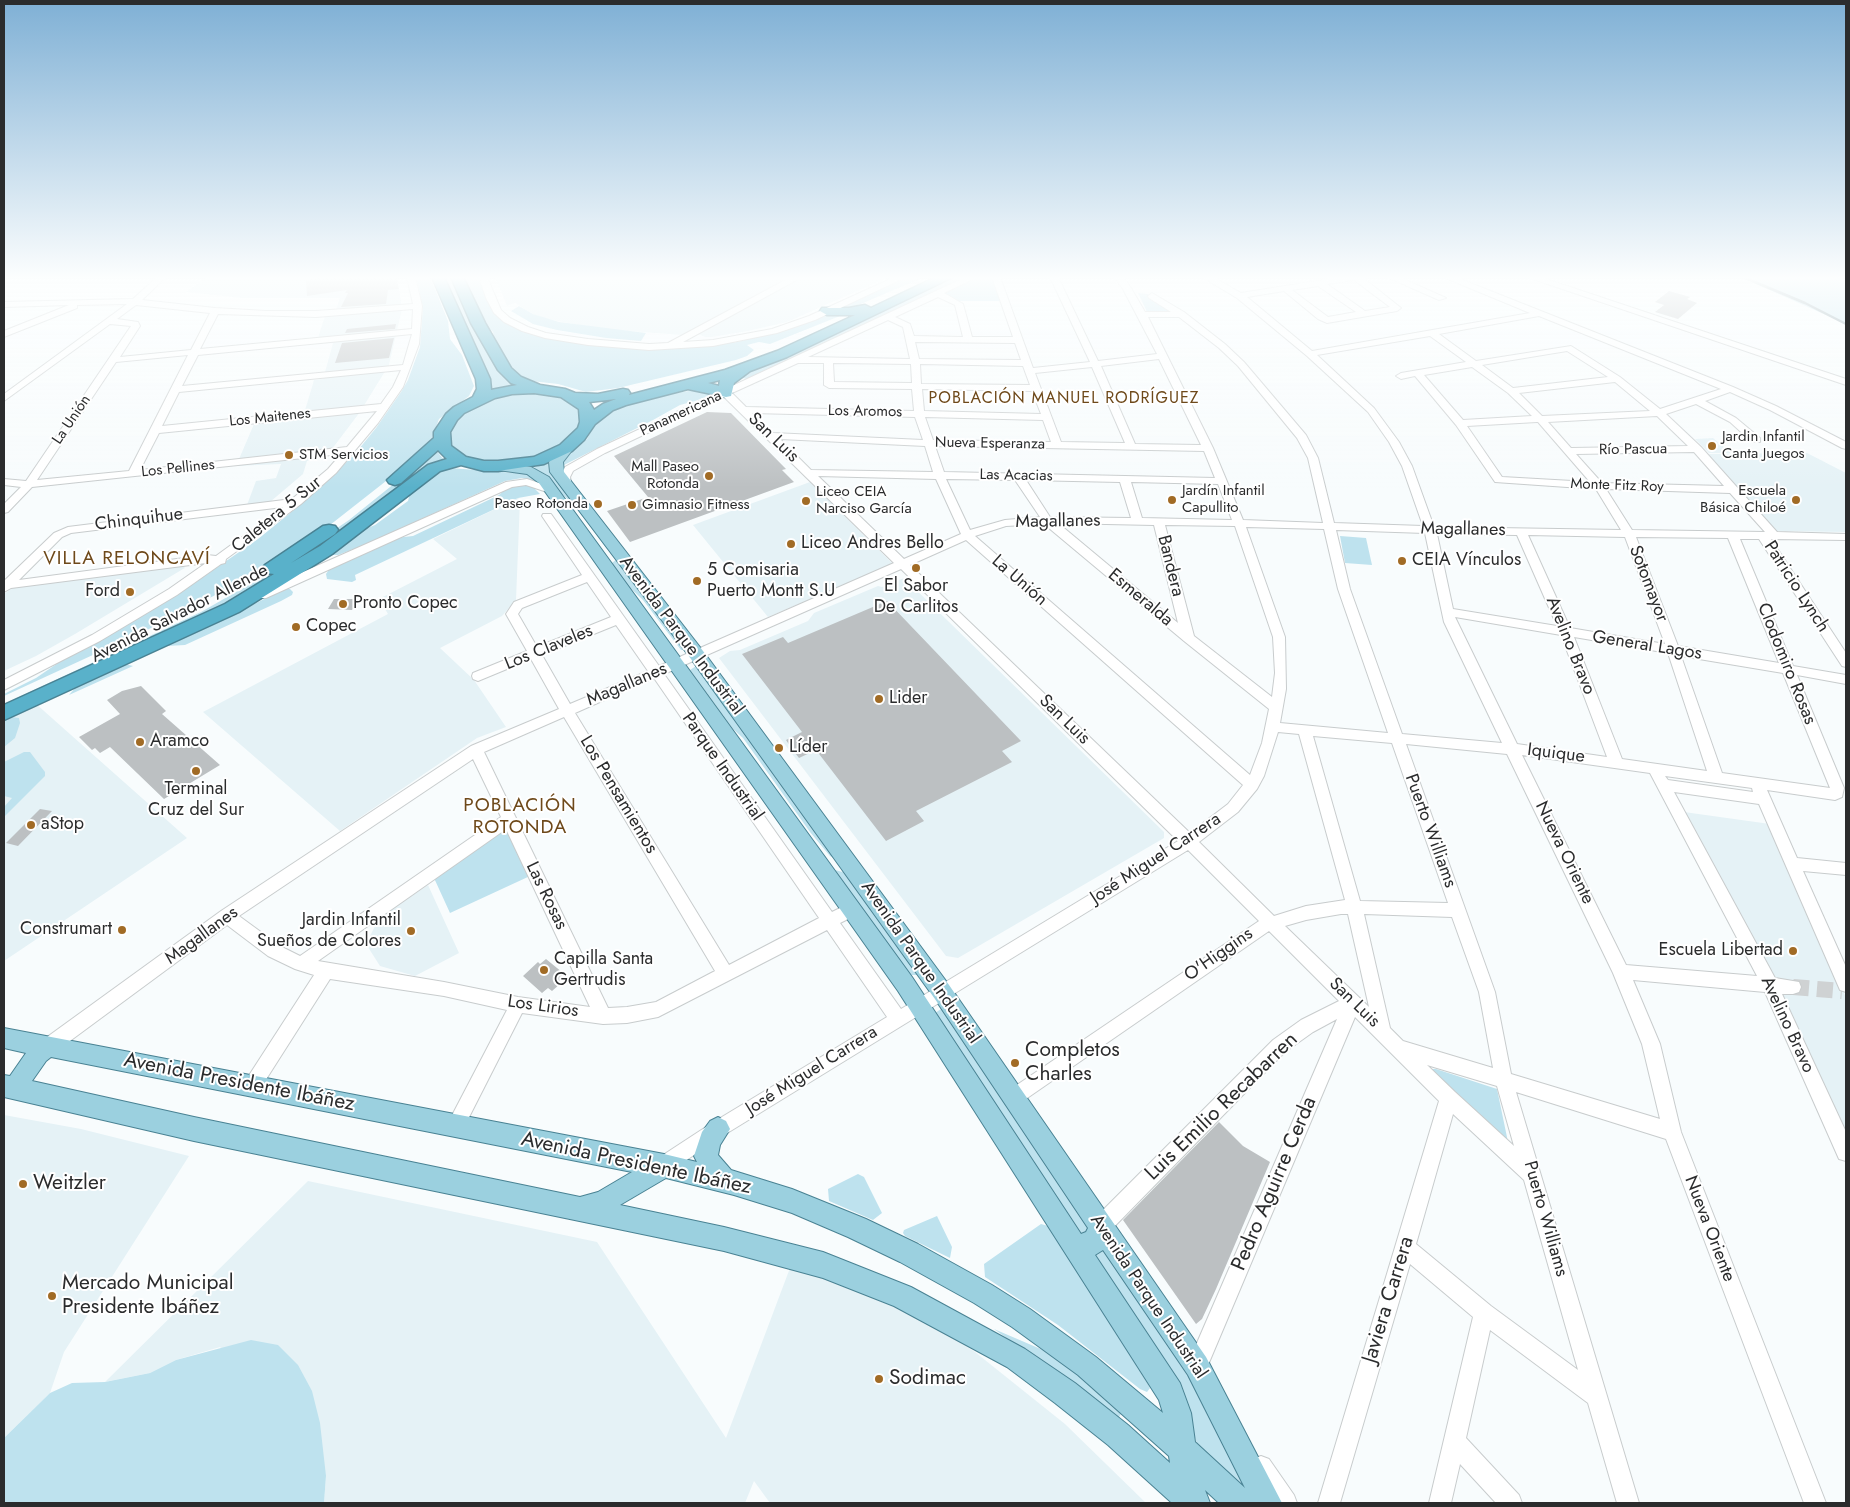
<!DOCTYPE html>
<meta charset="utf-8">
<style>
body{margin:0}
#map{position:relative;width:1850px;height:1507px;overflow:hidden;background:#f8fcfd;font-family:Jost,sans-serif}
canvas{display:block}
.frame{position:absolute;inset:0;border:5px solid #2b2c2d;pointer-events:none}
</style>
<div id="map">
<canvas width="1850" height="1507"></canvas>
<div class="frame"></div>
</div>
<script>
const g = document.querySelector('canvas').getContext('2d');
g.lineJoin = 'round';
function fill(path, color) { g.fillStyle = color; g.fill(path, 'evenodd'); }
const toPath = rows => new Path2D(rows.map(r => 'M' + r).join(''));
function trace(path, color, width, dash) { g.strokeStyle = color; g.lineWidth = width; g.lineCap = dash ? 'butt' : 'round'; g.setLineDash(dash || []); g.stroke(path); }
function write(font, color, halo, rows, align = 'center') {
  g.font = font + ' Jost,sans-serif'; g.lineWidth = 4; g.setLineDash([]); g.textBaseline = 'middle'; g.strokeStyle = halo; g.fillStyle = color; for (const [text, x, y, turn = 0] of rows) {
    g.save(); g.translate(x, y); g.rotate((+turn || 0) * Math.PI / 180); g.textAlign = isNaN(turn) ? turn : align; if (halo) g.strokeText(text, 0, 0); g.fillText(text, 0, 0); g.restore();
  }
}
fill(toPath([
 [208,277,396,277,399,289,402,309,389,365,360,412,326,457,307,461,303,474,270,502,247,505,256,481,276,478,281,464,236,466,254,424,303,417,314,380,323,379,333,343,316,344,325,316,334,315,340,298,243,298,186,292],
 [495,277,793,277,682,335,601,329,546,319,533,314,515,303,507,306],
 [802,277,889,277,787,322,748,331,712,337,705,337,696,333],
 [1713,438,1731,453,1709,453,1695,439],
 [1807,453,1846,473,1846,532,1776,531,1705,454],
 [810,482,893,564,768,617,693,525],
 [518,498,520,500,516,600,502,616,440,648,474,680,506,727,477,738,340,831,203,712,388,614,379,599,457,559,433,539],
 [183,566,185,568,183,569,75,634,36,656,4,671,4,594,12,588],
 [904,578,1164,832,1164,838,958,958,946,956,719,658,730,651,740,650,808,621,814,613,878,586,882,587],
 [35,703,187,838,4,961,4,716],
 [1684,812,1770,824,1813,915,1846,998,1846,1131,1779,986],
 [428,885,459,953,415,976,380,966,366,944,379,918],
 [4,1115,81,1129,189,1156,64,1352,50,1393,4,1438],
 [308,1181,597,1242,726,1438,790,1268,838,1283,889,1304,938,1328,975,1352,1065,1424,1146,1503,770,1503,754,1481,745,1503,324,1503,326,1476,220,1347,176,1360,150,1373,105,1382]
]), '#e5f2f6');
fill(toPath([
 [416,277,430,277,448,321,450,339,462,355,474,386,469,396,439,419,431,441,423,452,330,525,233,586,147,630,4,696,4,694,36,678,61,661,146,614,206,575,258,539,300,505,354,455,376,428,401,392,408,380,420,347,423,307],
 [443,277,452,277,479,337,490,355,517,384,488,390],
 [461,277,480,277,491,309,499,317,511,325,597,346,612,347,673,349,737,342,778,332,827,314,845,314,770,344,759,342,747,345,754,350,747,356,736,360,618,388,586,392,558,384,531,381,512,372,495,343,493,332,481,320],
 [907,277,924,277,849,309,838,308],
 [955,277,968,277,748,379,740,378,743,374,808,347],
 [977,277,992,277,1001,301,958,301,943,294],
 [1740,277,1838,277,1846,281,1846,324],
 [1138,293,1148,294,1169,312,1147,312],
 [519,306,533,314,559,322,646,333,641,341,606,338,557,330,533,324,511,311],
 [696,390,713,394,695,401,680,405,653,420,562,466,563,459,587,439,596,422,616,408,646,397],
 [531,391,558,394,581,410,582,425,570,441,531,459,489,462,471,459,457,453,449,444,447,434,461,413,493,397],
 [436,450,444,460,436,463,314,552,253,590,167,634,4,709,4,704,201,612,278,568,349,520],
 [551,461,549,469,551,473,610,550,607,549,573,504,562,494,547,475,533,468],
 [450,468,529,474,540,482,522,478,505,481,364,545,338,555,332,555,360,531,375,525,408,501,410,493,436,473],
 [524,484,532,486,540,494,518,498,355,575,356,580,352,582,327,579,326,574,330,568,395,538,413,536,499,495,508,487],
 [1340,536,1366,538,1372,565,1345,563],
 [617,559,684,650,681,650,643,600,625,583,612,563],
 [285,589,290,589,293,592,292,595,281,601,185,645,167,646],
 [125,664,133,666,69,695,76,687],
 [696,666,699,667,838,860,830,856,810,832,743,738,733,729,690,670],
 [11,717,19,718,20,723,15,738,4,747,4,720],
 [24,752,30,752,45,772,45,776,4,817,4,807,12,798,4,796,4,762],
 [505,829,509,831,530,876,450,913,434,878],
 [835,870,850,874,920,972,917,975,909,975],
 [944,1007,1088,1224,1087,1234,1081,1236,935,1013],
 [1432,1069,1436,1069,1497,1089,1508,1142,1431,1071],
 [858,1174,864,1177,882,1213,873,1220,829,1201,828,1189],
 [937,1216,952,1247,950,1258,905,1236,903,1233,904,1230],
 [1041,1224,1048,1226,1148,1384,1150,1388,1147,1392,1140,1389,1058,1325,985,1277,984,1264],
 [1104,1249,1196,1386,1253,1494,1260,1503,1255,1503,1199,1450,1186,1410,1092,1251],
 [994,1329,1050,1353,1123,1410,1118,1419],
 [251,1340,278,1345,298,1365,312,1391,320,1423,326,1476,324,1503,4,1503,4,1438,50,1393,72,1383,105,1382,150,1373,176,1360]
]), '#bee2ee');
trace(toPath([
 [1743,277,1805,303,1846,324]
]), '#69858e', 2.5);
fill(toPath([
 [321,277,396,277,399,289,388,290,386,304,341,307,348,293,345,293,347,290,307,296,306,280],
 [1669,291,1690,297,1687,299,1697,303,1678,319,1655,312,1664,305,1655,302],
 [396,324,395,329,345,333,347,329],
 [394,338,389,358,335,363,342,343],
 [707,412,731,413,786,469,782,470,794,482,630,542,607,511,648,497,614,456],
 [334,599,358,599,352,610,328,609],
 [887,601,1021,741,1002,751,1012,762,916,811,924,821,886,841,816,750,799,758,792,749,786,740,802,732,742,654,783,637,788,643],
 [141,686,166,711,162,714,220,765,164,799,110,747,100,753,95,748,92,750,79,737,120,714,107,700,122,691],
 [40,809,52,811,18,846,6,843],
 [546,959,568,977,552,991,548,988,542,993,523,976,538,962,540,964],
 [1219,1122,1243,1146,1270,1162,1216,1289,1202,1319,1196,1324,1123,1220]
]), '#bcc0c2');
trace(toPath([
 [1793,987,1842,991]
]), '#cfd2d3', 16, [16, 8]);
const minor = toPath([
 [157,277,166,277,142,300,215,308,266,311,316,311,413,304,407,277,415,277,422,306,419,344,403,387,378,423,336,473,301,504,226,559,225,563,221,564,177,595,100,641,4,690,4,680,92,635,169,589,206,563,11,588,4,592,4,581,54,533,68,527,292,499,328,469,341,454,32,487,8,512,4,513,4,504,21,487,4,485,4,479,26,481,131,326,110,324,4,401,4,394,127,304,77,305,77,308,4,337,4,331,69,305,4,307,4,302,133,299,157,277],
 [136,305,210,313,191,350,120,357,140,326,138,322,117,319,136,305],
 [413,309,412,329,200,349,218,314,316,317,413,309],
 [412,334,403,365,182,386,198,355,412,334],
 [188,355,129,471,37,480,116,362,188,355],
 [401,370,393,387,381,404,162,426,179,392,401,370],
 [377,411,347,447,140,470,159,433,377,411],
 [283,507,216,556,207,555,19,580,62,537,71,533,283,507],
 [479,277,487,277,501,310,510,318,528,327,546,333,588,339,649,344,668,343,791,277,802,277,683,342,713,340,772,329,809,316,895,277,906,277,815,320,777,333,713,346,649,350,588,345,545,338,522,331,504,322,494,313,486,298,479,277],
 [966,277,977,277,944,293,963,304,972,337,1013,337,992,277,1000,277,1033,368,1090,362,1050,277,1058,277,1098,361,1157,354,1123,289,1114,277,1123,277,1131,288,1145,312,1171,312,1149,298,1148,296,1152,293,1184,312,1225,344,1244,362,1306,435,1318,458,1334,523,1423,526,1402,466,1389,442,1368,412,1307,356,1237,298,1202,277,1213,277,1241,293,1341,277,1362,277,1401,308,1397,311,1327,323,1318,319,1284,291,1247,297,1312,351,1530,313,1443,277,1455,277,1733,387,1776,406,1846,442,1846,449,1842,448,1770,410,1730,392,1705,401,1736,418,1760,438,1760,442,1752,442,1730,422,1696,404,1666,414,1701,447,1777,532,1846,534,1846,540,1771,539,1846,653,1846,667,1842,666,1759,539,1740,539,1793,666,1846,675,1846,684,1797,675,1844,788,1842,797,1835,800,1767,790,1797,858,1846,863,1846,875,1803,871,1846,967,1846,992,1840,990,1759,804,1674,792,1775,978,1799,982,1801,987,1799,992,1793,994,1782,994,1846,1132,1846,1161,1839,1159,1765,992,1633,980,1660,1044,1681,1132,1826,1503,1804,1503,1666,1139,1516,1092,1639,1503,1617,1503,1588,1403,1490,1330,1466,1438,1519,1495,1522,1503,1496,1503,1460,1464,1451,1503,1429,1503,1473,1317,1410,1264,1340,1503,1318,1503,1439,1101,1355,1017,1208,1365,1209,1369,1206,1376,1199,1379,1192,1376,1187,1366,1337,1019,1313,1032,1285,1052,1108,1233,1101,1236,1094,1233,1091,1226,1094,1219,1273,1040,1301,1020,1339,1001,1269,931,1020,1103,1014,1106,1008,1103,1005,1097,1008,1091,1259,921,1188,850,724,1135,664,1175,657,1173,655,1166,657,1159,712,1123,887,1017,827,930,658,1017,627,1023,603,1024,522,1013,462,1131,456,1134,450,1131,447,1125,507,1010,444,996,330,979,258,1092,252,1095,246,1092,243,1086,246,1080,314,975,295,969,268,956,227,925,55,1052,49,1054,43,1052,40,1046,43,1040,221,911,471,746,559,709,531,659,478,681,473,679,472,676,473,673,527,651,506,614,514,602,582,575,542,516,543,514,551,514,659,666,894,563,724,397,605,453,573,471,570,477,572,486,571,488,563,488,560,477,565,467,597,449,966,277],
 [1354,280,1390,307,1365,311,1327,284,1354,280],
 [1318,286,1356,312,1328,317,1292,290,1318,286],
 [938,297,955,305,963,337,914,336,910,324,895,317,938,297],
 [1539,316,1721,389,1660,409,1620,377,1571,346,1476,361,1439,334,1539,316],
 [1148,317,1179,317,1219,348,1238,366,1297,438,1308,458,1323,523,1243,520,1213,448,1148,317],
 [888,320,903,327,910,359,808,357,888,320],
 [1430,336,1466,362,1401,373,1396,376,1401,379,1415,376,1456,425,1495,482,1596,489,1621,530,1434,527,1412,466,1399,442,1374,408,1317,355,1430,336],
 [915,342,1015,343,1021,360,919,359,915,342],
 [1567,351,1608,377,1513,388,1482,365,1567,351],
 [1159,359,1201,445,1135,444,1101,366,1159,359],
 [798,363,824,363,824,385,829,388,912,389,914,411,746,407,732,393,798,363],
 [833,363,911,364,912,383,834,382,833,363],
 [920,364,1023,366,1030,385,921,384,920,364],
 [1092,367,1125,443,1061,442,1035,373,1092,367],
 [1472,367,1508,393,1532,416,1463,420,1424,375,1472,367],
 [1615,382,1650,411,1542,416,1519,393,1615,382],
 [922,389,1032,391,1041,414,924,411,922,389],
 [752,413,915,417,923,440,773,433,752,413],
 [1657,416,1688,446,1571,448,1548,422,1657,416],
 [925,417,1043,420,1051,442,933,440,925,417],
 [1537,422,1538,422,1590,482,1502,477,1467,426,1537,422],
 [780,439,925,446,933,472,811,470,780,439],
 [935,446,1204,451,1215,478,944,472,935,446],
 [1694,452,1724,486,1602,483,1576,454,1694,452],
 [818,476,936,479,961,534,904,559,818,476],
 [946,479,1015,480,1040,517,1005,520,970,530,946,479],
 [1026,480,1120,482,1131,518,1050,517,1026,480],
 [1131,482,1218,484,1232,520,1142,518,1131,482],
 [1606,489,1730,493,1765,532,1632,530,1606,489],
 [1058,523,1154,525,1178,623,1058,523],
 [1044,524,1184,641,1269,709,1262,743,1250,775,975,536,1006,526,1044,524],
 [1165,525,1235,526,1273,637,1275,673,1272,697,1194,636,1165,525],
 [1246,527,1324,529,1338,589,1388,733,1280,723,1286,689,1285,637,1246,527],
 [1336,530,1425,533,1444,622,1502,743,1402,734,1350,589,1336,530],
 [1437,534,1517,535,1557,626,1453,609,1437,534],
 [1528,535,1625,537,1665,644,1570,628,1528,535],
 [1636,537,1728,538,1779,663,1678,646,1636,537],
 [966,540,1243,785,1228,804,1190,833,910,565,966,540],
 [901,569,1178,841,901,1009,840,923,858,914,860,909,858,904,852,902,832,912,664,674,901,569],
 [587,582,611,617,537,647,518,614,522,608,587,582],
 [1455,617,1561,635,1607,757,1517,744,1455,617],
 [616,625,648,671,570,704,542,655,616,625],
 [1574,637,1668,653,1707,771,1622,759,1574,637],
 [1681,656,1783,673,1830,788,1722,773,1681,656],
 [654,678,819,918,729,965,575,713,654,678],
 [564,717,715,971,656,1002,627,1007,608,1008,484,752,564,717],
 [1278,732,1299,734,1345,900,1306,906,1274,916,1199,842,1238,812,1257,789,1264,776,1278,732],
 [1313,736,1392,743,1448,903,1360,901,1313,736],
 [1406,744,1507,754,1613,973,1642,1044,1660,1119,1511,1074,1495,992,1406,744],
 [1522,755,1650,773,1757,976,1626,965,1522,755],
 [473,759,501,817,300,956,280,946,239,916,473,759],
 [1665,776,1752,788,1753,792,1668,780,1665,776],
 [506,829,590,1007,518,997,444,982,318,961,506,829],
 [1341,914,1348,914,1369,1007,1285,926,1306,920,1341,914],
 [1364,914,1452,917,1479,992,1493,1068,1403,1041,1390,1028,1364,914],
 [1427,1065,1497,1086,1514,1146,1455,1092,1427,1065],
 [1453,1114,1524,1180,1578,1370,1491,1306,1416,1244,1453,1114],
 [1387,277,1399,277,1446,298,1439,300,1387,277],
 [1527,277,1540,277,1846,379,1846,385,1527,277],
 [527,479,557,489,558,491,553,494,526,485,512,487,266,598,258,598,256,595,258,592,506,482,527,479],
 [1261,1456,1269,1459,1294,1495,1297,1503,1273,1503,1250,1467,1253,1459,1261,1456]
]);
const major = toPath([
 [571,440,577,444,563,462,564,472,703,651,949,985,1206,1357,1282,1503,1219,1503,1205,1490,1210,1503,1172,1503,1108,1445,1055,1403,1007,1367,894,1306,823,1278,724,1251,194,1141,4,1097,4,1075,10,1076,26,1053,4,1048,4,1028,664,1154,697,1162,694,1156,702,1132,710,1121,718,1117,726,1121,730,1129,720,1145,718,1155,731,1170,792,1189,866,1219,918,1244,992,1285,1030,1309,1096,1357,1163,1413,1159,1400,898,991,539,483,527,474,498,470,491,466,498,462,531,467,549,477,912,977,1081,1234,1086,1232,1088,1228,935,999,691,659,550,472,549,462,557,450,566,441,571,440],
 [51,1057,632,1172,598,1192,580,1197,194,1117,32,1081,46,1061,51,1057],
 [666,1178,734,1195,792,1213,848,1237,900,1262,974,1303,1012,1327,1078,1375,1169,1456,1170,1463,1128,1425,1075,1383,1025,1349,911,1287,823,1252,724,1227,620,1205,666,1178],
 [1103,1250,1188,1375,1245,1488,1195,1442,1191,1413,1180,1383,1095,1255,1103,1250]
]);
const highway = toPath([
 [432,277,444,277,490,379,491,390,517,385,511,383,498,370,471,323,451,277,463,277,485,323,511,368,521,377,540,385,565,389,575,393,598,394,623,389,628,390,630,393,629,395,725,370,777,351,855,315,827,315,820,311,822,308,849,308,865,305,871,308,936,277,953,277,787,357,750,371,734,383,731,396,726,397,688,389,626,405,613,410,595,424,584,440,572,451,544,464,498,471,484,471,461,465,440,471,332,554,239,612,4,720,4,705,225,604,274,574,265,573,262,569,265,565,323,526,329,525,335,526,338,530,335,534,291,563,320,546,428,465,447,459,438,450,401,483,395,485,389,483,387,480,434,438,434,432,446,414,454,407,473,397,477,389,476,379,432,277],
 [720,380,719,386,708,383,720,380],
 [534,393,561,397,579,409,580,422,578,428,560,445,534,457,498,461,484,461,466,457,451,446,450,432,457,420,464,413,495,398,512,394,534,393],
 [616,399,603,404,594,410,589,402,616,399]
]);
trace(minor, '#c8cccd', 2);
trace(major, '#498293', 2);
trace(highway, '#498293', 3);
fill(minor, '#fff');
fill(major, '#9bd0df');
fill(highway, '#59b1ca');
const sky = g.createLinearGradient(0, 0, 0, 488);
sky.addColorStop(0, '#7fb0d5');
sky.addColorStop(0.57, '#fcfefe');
sky.addColorStop(1, '#fcfefe00');
g.fillStyle = sky;
g.fillRect(0, 0, 1850, 488);
for (const [x, y, r, color] of [
 [1712,446,5,"#a16b25"],
 [289,455,5,"#a16b25"],
 [709,476,5,"#a16b25"],
 [1172,500,5,"#a16b25"],
 [1796,500,5,"#a16b25"],
 [806,501,5,"#a16b25"],
 [598,504,5,"#a16b25"],
 [632,505,5,"#a16b25"],
 [791,544,5,"#a16b25"],
 [1402,561,5,"#a16b25"],
 [916,568,5,"#a16b25"],
 [697,581,5,"#a16b25"],
 [130,592,5,"#a16b25"],
 [343,604,5,"#a16b25"],
 [296,627,5,"#a16b25"],
 [879,699,5,"#a16b25"],
 [140,742,5,"#a16b25"],
 [779,748,5,"#a16b25"],
 [196,771,5,"#a16b25"],
 [31,825,5,"#a16b25"],
 [122,930,5,"#a16b25"],
 [411,931,5,"#a16b25"],
 [1793,951,5,"#a16b25"],
 [544,970,5,"#a16b25"],
 [1015,1063,5,"#a16b25"],
 [23,1184,5,"#a16b25"],
 [52,1296,5,"#a16b25"],
 [879,1379,5,"#a16b25"]
]) { const dot = new Path2D(); dot.arc(x, y, r, 0, 2 * Math.PI); g.fillStyle = color; g.fill(dot); trace(dot, '#fff', 2); }
write('15px', '#2b2c2d', '#fff', [
 ["Los Aromos",865,412,1],
 ["Panamericana",681,414,-25],
 ["Los Maitenes",270,418,-6],
 ["La Unión",72,420,-56],
 ["Nueva Esperanza",990,444,1],
 ["Río Pascua",1633,450,-1],
 ["Los Pellines",178,469,-6],
 ["Las Acacias",1016,476,1],
 ["Monte Fitz Roy",1617,486,2]
]);
write('15px', '#2b2c2d', '#fff', [
 ["Jardin Infantil",1722,437],
 ["Canta Juegos",1722,454],
 ["STM Servicios",299,455],
 ["Mall Paseo",699,467,"right"],
 ["Rotonda",699,484,"right"],
 ["Jardín Infantil",1182,491],
 ["Capullito",1182,508],
 ["Escuela",1786,491,"right"],
 ["Básica Chiloé",1786,508,"right"],
 ["Liceo CEIA",816,492],
 ["Narciso García",816,509],
 ["Paseo Rotonda",588,504,"right"],
 ["Gimnasio Fitness",642,505]
], 'left');
g.letterSpacing = '1px';
write('16px', '#6e491a', '#fff', [
 ["POBLACIÓN MANUEL RODRÍGUEZ",1064,399]
]);
g.letterSpacing = '0px';
write('18px', '#2b2c2d', '#fff', [
 ["San Luis",773,438,44],
 ["Caletera 5 Sur",277,515,-39],
 ["Chinquihue",139,520,-7],
 ["Magallanes",1058,522,-1],
 ["Magallanes",1463,530,1],
 ["Bandera",1170,566,76],
 ["La Unión",1019,581,41],
 ["Sotomayor",1648,584,69],
 ["Patricio Lynch",1796,587,57],
 ["Esmeralda",1140,598,40],
 ["Avenida Salvador Allende",180,614,-27],
 ["Avenida Parque Industrial",681,636,53],
 ["Avelino Bravo",1570,646,68],
 ["General Lagos",1647,646,9],
 ["Los Claveles",549,648,-22],
 ["Clodomiro Rosas",1786,664,68],
 ["Magallanes",627,685,-23],
 ["San Luis",1064,720,44],
 ["Iquique",1556,754,7],
 ["Parque Industrial",722,767,55],
 ["Los Pensamientos",618,795,59],
 ["Puerto Williams",1430,831,70],
 ["Nueva Oriente",1564,853,64],
 ["José Miguel Carrera",1156,859,-33],
 ["Las Rosas",546,896,64],
 ["Magallanes",202,936,-36],
 ["O'Higgins",1219,955,-35],
 ["Avenida Parque Industrial",920,963,55],
 ["San Luis",1354,1003,44],
 ["Los Lirios",543,1007,8],
 ["Avelino Bravo",1787,1025,65],
 ["José Miguel Carrera",812,1071,-32],
 ["Puerto Williams",1545,1219,74],
 ["Nueva Oriente",1709,1229,69],
 ["Avenida Parque Industrial",1148,1297,56]
]);
write('18px', '#2b2c2d', '#fff', [
 ["Liceo Andres Bello",801,544],
 ["CEIA Vínculos",1412,561],
 ["5 Comisaria",707,571],
 ["Puerto Montt S.U",707,592],
 ["El Sabor",916,587,"center"],
 ["De Carlitos",916,608,"center"],
 ["Ford",120,592,"right"],
 ["Pronto Copec",353,604],
 ["Copec",306,627],
 ["Lider",889,699],
 ["Aramco",150,742],
 ["Líder",789,748],
 ["Terminal",196,790,"center"],
 ["Cruz del Sur",196,811,"center"],
 ["aStop",41,825],
 ["Jardin Infantil",401,921,"right"],
 ["Sueños de Colores",401,942,"right"],
 ["Construmart",112,930,"right"],
 ["Escuela Libertad",1783,951,"right"],
 ["Capilla Santa",554,960],
 ["Gertrudis",554,981]
], 'left');
g.letterSpacing = '1px';
write('19px', '#6e491a', '#fff', [
 ["VILLA RELONCAVÍ",127,559],
 ["POBLACIÓN",520,806],
 ["ROTONDA",520,828]
]);
g.letterSpacing = '0px';
write('21px', '#2b2c2d', '#fff', [
 ["Completos",1025,1051],
 ["Charles",1025,1075],
 ["Weitzler",33,1184],
 ["Mercado Municipal",62,1284],
 ["Presidente Ibáñez",62,1308],
 ["Sodimac",889,1379]
], 'left');
write('21px', '#2b2c2d', '#fff', [
 ["Avenida Presidente Ibáñez",239,1083,11],
 ["Luis Emilio Recabarren",1222,1107,-44],
 ["Avenida Presidente Ibáñez",636,1164,12],
 ["Pedro Aguirre Cerda",1275,1184,-67],
 ["Javiera Carrera",1389,1300,-73]
]);
</script>
